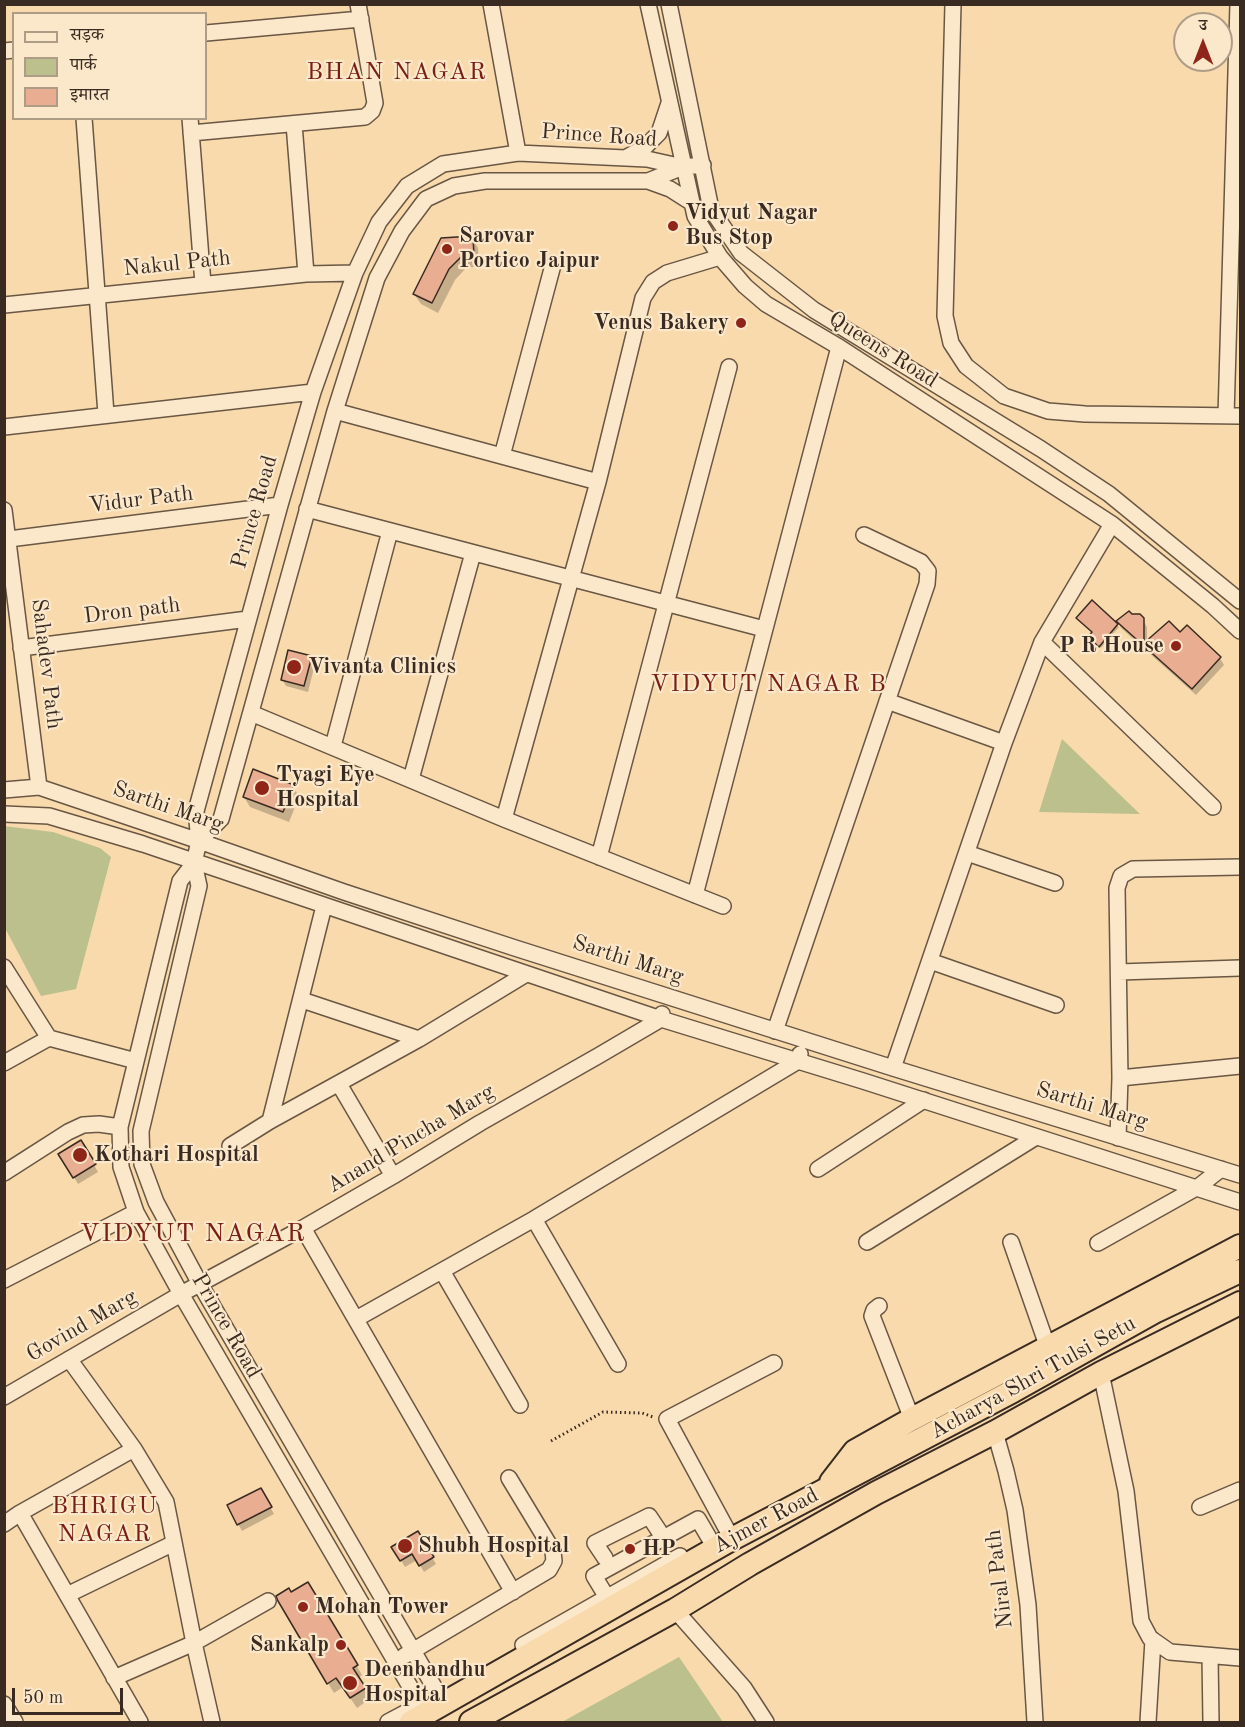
<!DOCTYPE html>
<meta charset="utf-8">
<style>
body{margin:0}
#map{position:relative;width:1245px;height:1727px;overflow:hidden;background:#f9daad;font-family:"Old Standard TT","Noto Serif Devanagari",serif}
canvas{display:block}
.frame{position:absolute;inset:0;border:6px solid #392b21;pointer-events:none}
.legend{position:absolute;left:12px;top:12px;width:195px;height:108px;box-sizing:border-box;background:#fbe7ca;border:2px solid #ad9c86;margin:0;padding:8px 10px;list-style:none;font-size:18px;color:#392b21}
.legend li{display:flex;align-items:center;gap:12px;height:30px}
.legend b{width:30px;border:2px solid #ad9c86}
.north{position:absolute;left:1173px;top:12px;width:60px;height:60px;box-sizing:border-box;background:#fbe7ca;border:2px solid #ad9c86;border-radius:50%;rotate:0deg;font-size:16px;font-weight:700;line-height:24px;text-align:center;color:#392b21}
.north::after{content:'';display:block;margin:auto;width:21px;height:27px;background:#8f2418;clip-path:polygon(50% 0,100% 100%,50% 72%,0 100%)}
.scale{position:absolute;left:12px;top:1688px;width:111px;height:27px;box-sizing:border-box;border:3px solid #392b21;border-top:0;padding-left:8px;font-size:18px;line-height:21px;white-space:nowrap;color:#392b21;-webkit-text-stroke:4px #fbe7ca;paint-order:stroke}
</style>
<div id="map">
<canvas width="1245" height="1727"></canvas>
<div class="frame"></div>
<ul class="legend">
<li><b style="height:8px;background:#fbe7ca"></b>सड़क</li>
<li><b style="height:16px;background:#bbc08c"></b>पार्क</li>
<li><b style="height:16px;background:#e9ad92"></b>इमारत</li>
</ul>
<div class="north">उ</div>
<div class="scale">50 m</div>
</div>
<script>
const g = document.querySelector('canvas').getContext('2d');
g.lineJoin = 'round';
function fill(path, color) { g.fillStyle = color; g.fill(path, 'evenodd'); }
const toPath = rows => new Path2D(rows.map(r => 'M' + r).join(''));
function trace(path, color, width, dash) { g.strokeStyle = color; g.lineWidth = width; g.lineCap = dash ? 'butt' : 'round'; g.setLineDash(dash || []); g.stroke(path); }
function write(font, color, halo, rows, align = 'center') {
  g.font = font + ' "Old Standard TT",serif'; g.lineWidth = 4.5; g.setLineDash([]); g.textBaseline = 'middle'; g.strokeStyle = halo; g.fillStyle = color; for (const [text, x, y, turn = 0] of rows) {
    g.save(); g.translate(x, y); g.rotate((+turn || 0) * Math.PI / 180); g.textAlign = isNaN(turn) ? turn : align; if (halo) g.strokeText(text, 0, 0); g.fillText(text, 0, 0); g.restore();
  }
}
fill(toPath([
 [1062,739,1140,814,1039,812],
 [4,826,53,832,100,848,111,857,76,989,41,996,5,928],
 [679,1657,723,1722,562,1722]
]), '#bbc08c');
fill(toPath([
 [472,237,478,248,479,267,467,267,455,280,438,313,421,304,414,294],
 [1092,602,1119,627,1101,648,1092,640,1093,633],
 [1131,615,1141,617,1147,627,1147,642,1180,634,1187,627,1220,658,1224,665,1196,695,1121,628,1118,622],
 [311,657,315,664,308,692,286,686,282,679],
 [293,786,299,797,289,822,250,807,244,797],
 [81,1142,98,1172,78,1184,60,1154],
 [261,1490,274,1514,242,1531,238,1524],
 [418,1533,436,1564,424,1572,417,1560,405,1567,393,1547],
 [308,1584,362,1675,358,1678,371,1698,357,1708,343,1687,334,1693,309,1652,291,1594]
]), '#0003');
const building = toPath([
 [473,236,474,256,461,257,449,269,432,303,413,294,441,238,473,236],
 [1092,600,1118,624,1099,647,1088,637,1092,632,1076,618,1092,600],
 [1129,611,1132,614,1140,614,1144,618,1144,643,1169,621,1180,632,1187,625,1221,657,1192,689,1116,621,1129,611],
 [288,650,312,656,304,686,281,680,288,650],
 [253,769,294,785,283,812,243,797,253,769],
 [81,1140,96,1164,73,1178,58,1154,81,1140],
 [261,1488,272,1507,237,1525,227,1505,261,1488],
 [418,1531,434,1557,419,1566,412,1554,400,1561,391,1547,418,1531],
 [308,1582,358,1665,353,1668,366,1688,350,1698,336,1678,327,1684,278,1601,276,1596,289,1588,291,1592,308,1582]
]);
fill(building, '#e9ad92');
trace(building, '#392b21', 1.5);
const minor = toPath([
 [491,4,518,153],
 [648,4,695,216,720,257,745,286,766,304,839,347,1112,524,1213,606,1240,631],
 [669,4,711,209,741,253,814,310,1041,449,1109,494,1240,601],
 [953,4,945,316,951,343,966,366,1004,396,1048,411,1085,414,1240,416],
 [206,33,361,19],
 [4,51,14,50],
 [84,118,106,414],
 [190,118,203,284],
 [294,124,306,274],
 [191,133,365,117,372,111,375,103,358,4],
 [627,157,645,147,659,133,669,103],
 [648,181,670,189,692,203],
 [4,305,306,274,355,273],
 [335,411,598,482],
 [1226,416,1238,4],
 [4,427,313,392],
 [502,456,553,265],
 [307,509,764,629],
 [4,510,39,787],
 [9,539,280,505],
 [1042,642,1213,807],
 [21,648,248,619],
 [887,701,1004,743],
 [251,713,504,819,723,906],
 [333,746,390,531],
 [411,779,473,553],
 [4,790,39,787,199,841,344,892,515,948,893,1068,1240,1175],
 [4,814,49,816,143,844,661,1019,863,1081,1240,1202],
 [504,819,598,482,643,298,653,282,667,273,720,257],
 [199,841,221,819,335,411,377,278,402,231,426,199,454,186,485,181,648,181,683,167,703,165],
 [967,853,1055,883],
 [599,857,729,367],
 [194,863,199,886,141,1131,142,1164,156,1202,200,1284,444,1704],
 [695,895,839,347],
 [930,961,1056,1005],
 [4,967,49,1038],
 [1119,972,1240,968],
 [302,1000,419,1039],
 [775,1031,927,584,928,571,921,562,864,535],
 [4,1063,49,1038,136,1061],
 [893,1068,1004,743,1042,642,1112,524],
 [1120,1078,1240,1066],
 [339,1084,393,1176],
 [270,1121,324,906],
 [1118,1138,1120,1078,1117,888,1121,876,1133,869,1240,867],
 [230,1146,270,1121,419,1039,526,974],
 [818,1169,924,1100],
 [4,1173,68,1132,83,1125,99,1124,120,1127],
 [534,1219,618,1364],
 [303,1228,513,1592],
 [867,1242,1036,1137],
 [1011,1242,1048,1348],
 [1098,1243,1198,1187,1221,1169],
 [442,1271,520,1405],
 [4,1280,136,1212],
 [879,1306,874,1310,872,1316,912,1419],
 [356,1319,534,1219,798,1061,800,1054],
 [69,1359,134,1449,166,1502,194,1643,212,1722],
 [1101,1373,1126,1491,1141,1621,1150,1638,1170,1652,1240,1658],
 [4,1397,181,1294,303,1228,393,1176,480,1123,598,1056,661,1019,662,1014],
 [995,1432,1006,1471,1015,1510,1028,1605,1035,1722],
 [1200,1507,1240,1490],
 [20,1513,140,1722],
 [4,1524,20,1513,134,1449],
 [732,1539,667,1419,774,1363],
 [605,1558,595,1543,649,1516,659,1531],
 [67,1595,174,1543],
 [611,1604,594,1576,698,1519,715,1548],
 [675,1610,744,1688,766,1722],
 [523,1645,680,1556],
 [404,1656,549,1570,554,1561,553,1551,509,1478],
 [1210,1656,1211,1722],
 [114,1678,194,1643,268,1601],
 [4,1704,15,1722],
 [426,1714,181,1294,136,1212,121,1167,120,1127,180,881,194,863,199,841,196,811,280,505,313,392,355,273,379,222,407,186,443,164,518,153,647,159,683,167],
 [388,1722,422,1704],
 [1148,1722,1153,1640]
]);
const highway = toPath([
 [831,1482,855,1451,912,1419,1240,1246],
 [411,1722,732,1539,1013,1391,1156,1311,1240,1271],
 [471,1722,675,1610,750,1564,876,1493,995,1432,1101,1373,1240,1303]
]);
trace(minor, '#695744', 18);
trace(highway, '#392b21', 26);
trace(toPath([
 [551,1441,603,1412,642,1413,653,1417]
]), '#392b21', 3, [1.5, 3]);
trace(minor, '#fbe7ca', 15);
trace(highway, '#f9daad', 22);
for (const [x, y, r, color] of [
 [673,226,6,"#8f2418"],
 [447,249,6,"#8f2418"],
 [741,323,6,"#8f2418"],
 [1176,646,6,"#8f2418"],
 [294,667,8,"#8f2418"],
 [262,788,8,"#8f2418"],
 [80,1155,8,"#8f2418"],
 [405,1546,8,"#8f2418"],
 [630,1549,6,"#8f2418"],
 [303,1607,6,"#8f2418"],
 [341,1645,6,"#8f2418"],
 [350,1683,8,"#8f2418"]
]) { const dot = new Path2D(); dot.arc(x, y, r, 0, 2 * Math.PI); g.fillStyle = color; g.fill(dot); trace(dot, '#fbe7ca', 2); }
write('22px', '#392b21', '#fbe7ca', [
 ["Prince Road",599,136,4],
 ["Nakul Path",177,264,-6],
 ["Queens Road",883,350,32],
 ["Vidur Path",141,500,-7],
 ["Prince Road",255,512,-74],
 ["Dron path",132,611,-7],
 ["Sahadev Path",46,664,83],
 ["Sarthi Marg",168,807,19],
 ["Sarthi Marg",628,960,18],
 ["Sarthi Marg",1092,1106,17],
 ["Anand Pincha Marg",411,1139,-31],
 ["Govind Marg",82,1326,-30],
 ["Prince Road",226,1326,60],
 ["Acharya Shri Tulsi Setu",1033,1378,-29],
 ["Ajmer Road",766,1521,-28],
 ["Niral Path",1000,1579,-97]
]);
write('bold 22px', '#392b21', '#fbe7ca', [
 ["Vidyut Nagar",685,213],
 ["Bus Stop",685,238],
 ["Sarovar",459,236],
 ["Portico Jaipur",459,261],
 ["Venus Bakery",729,323,"right"],
 ["P R House",1164,646,"right"],
 ["Vivanta Clinics",308,667],
 ["Tyagi Eye",276,775],
 ["Hospital",276,800],
 ["Kothari Hospital",94,1155],
 ["Shubh Hospital",418,1546],
 ["HP",642,1549],
 ["Mohan Tower",315,1607],
 ["Sankalp",329,1645,"right"],
 ["Deenbandhu",364,1670],
 ["Hospital",364,1695]
], 'left');
g.letterSpacing = '1.5px';
write('24px', '#7a1f14', '#fbe7ca', [
 ["BHAN NAGAR",397,73],
 ["VIDYUT NAGAR B",769,685],
 ["BHRIGU",105,1507],
 ["NAGAR",105,1535]
]);
g.letterSpacing = '0px';
g.letterSpacing = '1.5px';
write('26px', '#7a1f14', '#fbe7ca', [
 ["VIDYUT NAGAR",193,1234]
]);
g.letterSpacing = '0px';
</script>
